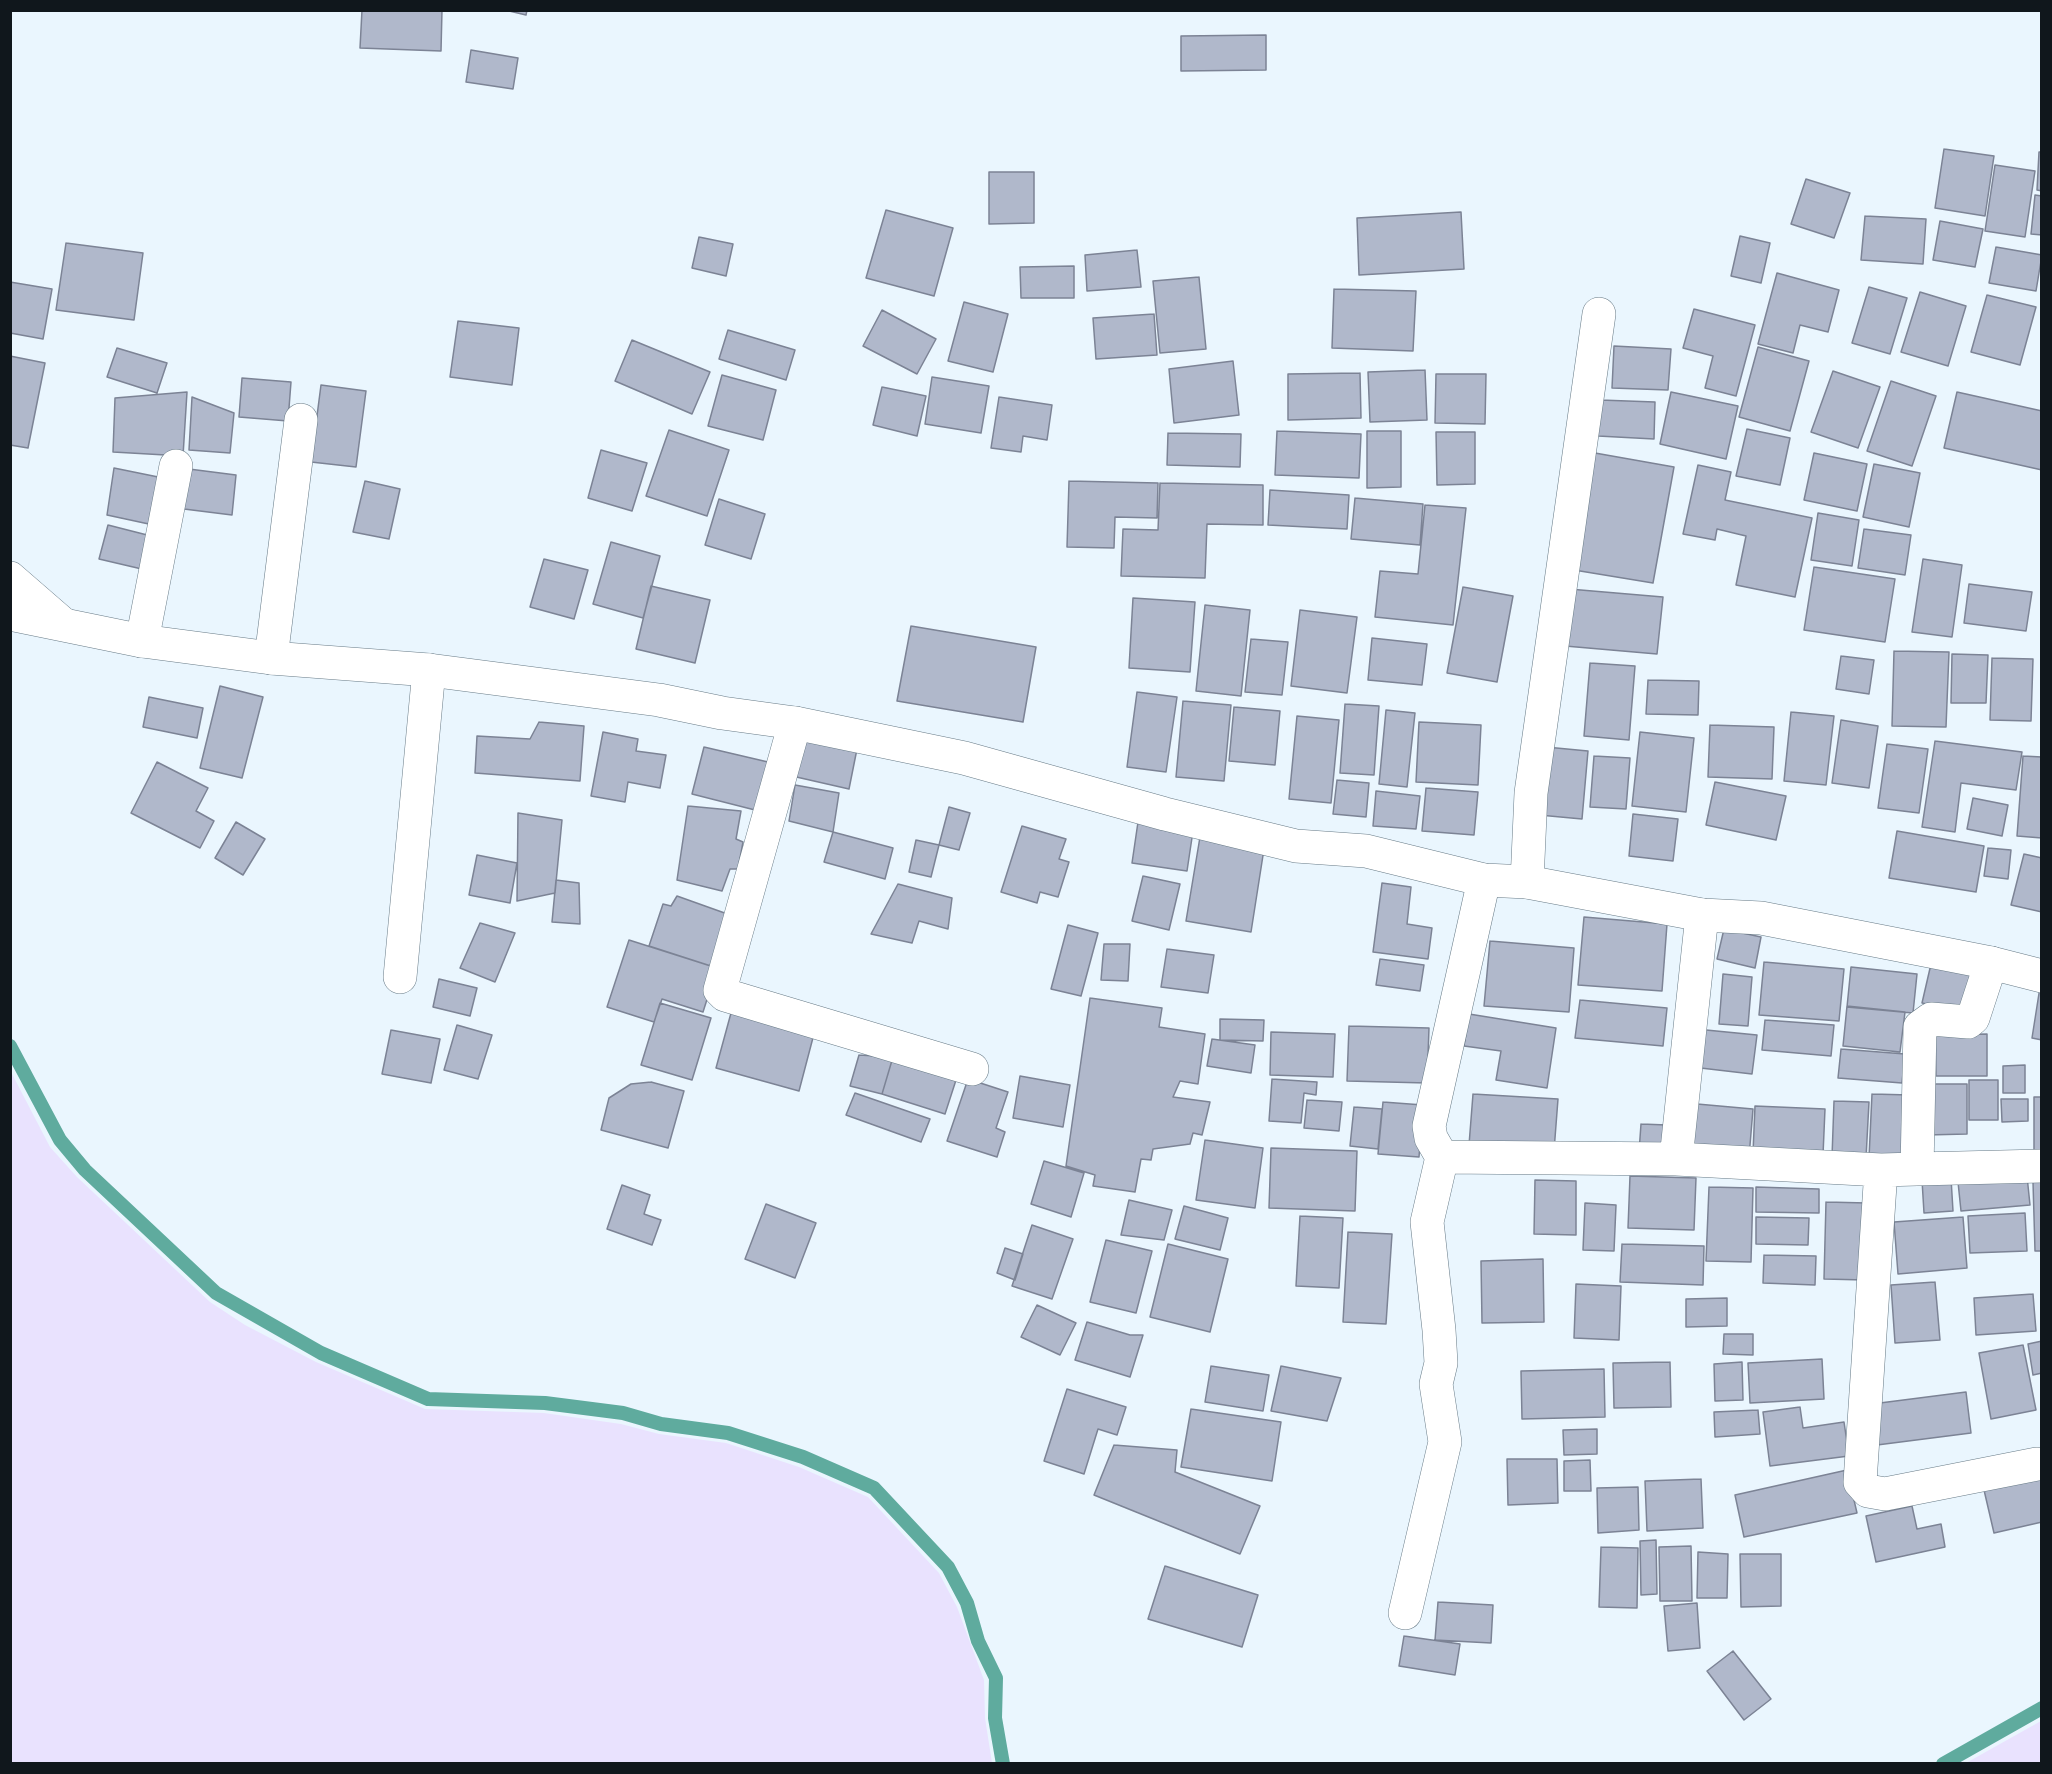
<!DOCTYPE html>
<style>
body{margin:0}
#map{position:relative;width:2052px;height:1774px;overflow:hidden;background:#eaf6fe;font-family:Merriweather,serif}
canvas{display:block}
.frame{position:absolute;inset:0;border:12px solid #10171c;pointer-events:none}
</style>
<div id="map">
<canvas width="2052" height="1774"></canvas>
<div class="frame"></div>
</div>
<script>
const g = document.querySelector('canvas').getContext('2d');
g.lineJoin = 'round';
function fill(path, color) { g.fillStyle = color; g.fill(path, 'evenodd'); }
const toPath = rows => new Path2D(rows.map(r => 'M' + r).join(''));
function trace(path, color, width, dash) { g.strokeStyle = color; g.lineWidth = width; g.lineCap = dash ? 'butt' : 'round'; g.setLineDash(dash || []); g.stroke(path); }
fill(toPath([
 [10,1070,50,1147,77,1177,210,1302,245,1325,316,1362,425,1409,544,1413,621,1424,659,1434,726,1443,799,1467,868,1497,939,1573,957,1607,984,1680,985,1718,992,1763,11,1763],
 [2041,1721,2041,1763,1966,1763]
]), '#e9e2fe');
trace(toPath([
 [10,1046,60,1140,85,1170,216,1293,321,1353,428,1399,545,1403,623,1413,661,1424,728,1433,803,1457,874,1488,948,1567,967,1603,978,1641,996,1678,995,1718,1003,1764],
 [1943,1764,2042,1708]
]), '#5fab9e', 14);
const building = toPath([
 [362,10,442,10,441,51,360,48,362,10],
 [505,10,527,10,526,15,505,10],
 [1266,35,1266,70,1181,71,1181,36,1266,35],
 [471,50,518,58,513,89,466,82,471,50],
 [1944,149,1994,156,1985,216,1935,208,1944,149],
 [2039,152,2042,152,2042,191,2037,190,2039,152],
 [1995,165,2035,171,2025,237,1985,231,1995,165],
 [989,172,1034,172,1034,223,989,224,989,172],
 [1806,179,1850,193,1834,238,1791,224,1806,179],
 [2035,195,2042,196,2042,235,2031,234,2035,195],
 [886,210,953,228,934,296,866,278,886,210],
 [1461,212,1464,269,1359,275,1357,218,1461,212],
 [1865,216,1926,219,1923,264,1861,260,1865,216],
 [1940,221,1983,229,1975,267,1933,260,1940,221],
 [1740,236,1770,243,1761,283,1731,276,1740,236],
 [699,237,733,244,726,276,692,268,699,237],
 [66,243,143,253,134,320,56,310,66,243],
 [1996,247,2042,255,2036,291,1989,283,1996,247],
 [1137,250,1141,287,1087,291,1085,255,1137,250],
 [1074,266,1074,298,1021,298,1020,267,1074,266],
 [1777,273,1839,290,1828,332,1800,325,1793,353,1758,344,1777,273],
 [1199,277,1206,349,1160,353,1153,281,1199,277],
 [10,282,52,289,43,339,10,333,10,282],
 [1869,287,1907,298,1890,354,1852,343,1869,287],
 [1334,289,1416,291,1413,351,1332,348,1334,289],
 [1920,292,1966,306,1948,366,1901,352,1920,292],
 [1987,295,2036,307,2020,365,1971,352,1987,295],
 [964,302,1008,314,993,372,948,361,964,302],
 [1694,309,1755,325,1736,396,1705,388,1713,356,1683,348,1694,309],
 [882,310,936,339,917,374,863,346,882,310],
 [1154,314,1157,355,1096,359,1093,318,1154,314],
 [458,321,519,328,512,385,450,377,458,321],
 [728,330,795,350,786,380,719,359,728,330],
 [632,340,710,372,692,414,615,381,632,340],
 [1614,346,1671,349,1668,390,1612,388,1614,346],
 [1758,347,1809,361,1790,431,1739,417,1758,347],
 [117,348,167,363,157,393,107,377,117,348],
 [10,356,45,363,28,448,10,445,10,356],
 [1233,361,1239,415,1174,423,1169,369,1233,361],
 [1425,370,1427,420,1370,422,1368,372,1425,370],
 [1833,371,1880,387,1858,448,1811,432,1833,371],
 [1360,373,1361,418,1288,420,1288,374,1360,373],
 [1436,374,1486,374,1485,424,1435,423,1436,374],
 [722,375,776,390,763,440,708,426,722,375],
 [932,377,989,386,981,433,925,424,932,377],
 [242,378,291,382,288,421,239,417,242,378],
 [1891,381,1936,396,1912,466,1867,451,1891,381],
 [321,385,366,391,356,467,311,462,321,385],
 [882,387,926,396,917,436,873,425,882,387],
 [187,392,183,456,113,452,115,398,187,392],
 [1671,392,1738,406,1726,459,1660,444,1671,392],
 [1957,392,2042,411,2042,470,1944,448,1957,392],
 [192,397,234,413,230,453,189,450,192,397],
 [999,397,1052,405,1047,440,1023,436,1021,452,991,448,999,397],
 [1600,400,1655,402,1654,439,1598,436,1600,400],
 [1747,429,1790,438,1780,485,1736,476,1747,429],
 [669,430,729,450,707,516,646,496,669,430],
 [1277,431,1361,434,1359,478,1275,475,1277,431],
 [1367,431,1401,431,1401,487,1367,488,1367,431],
 [1436,432,1475,432,1475,484,1437,485,1436,432],
 [1168,433,1241,434,1240,467,1167,465,1168,433],
 [601,450,647,463,632,511,588,498,601,450],
 [1595,453,1674,467,1653,583,1574,570,1595,453],
 [1814,453,1867,464,1857,511,1804,500,1814,453],
 [1874,464,1920,473,1909,527,1863,517,1874,464],
 [1698,465,1731,472,1725,500,1812,518,1795,597,1736,585,1746,536,1717,529,1715,540,1683,534,1698,465],
 [114,468,168,479,158,526,107,515,114,468],
 [189,469,236,475,232,515,184,509,189,469],
 [365,481,400,489,389,539,353,532,365,481],
 [1069,481,1158,483,1157,518,1115,517,1114,548,1067,547,1069,481],
 [1160,483,1263,485,1263,525,1207,524,1205,578,1121,576,1123,529,1158,530,1160,483],
 [1270,490,1349,495,1347,529,1268,525,1270,490],
 [1355,498,1423,504,1420,545,1351,539,1355,498],
 [719,499,765,514,751,559,705,545,719,499],
 [1425,505,1466,508,1453,625,1375,617,1380,571,1418,574,1425,505],
 [1818,513,1859,520,1852,566,1811,560,1818,513],
 [108,525,155,537,146,570,99,559,108,525],
 [1864,529,1911,535,1905,575,1858,568,1864,529],
 [611,542,660,556,643,618,593,604,611,542],
 [544,559,588,570,574,619,530,607,544,559],
 [1923,559,1962,565,1952,637,1912,632,1923,559],
 [1814,567,1895,579,1885,642,1804,630,1814,567],
 [1969,584,2032,592,2026,631,1964,623,1969,584],
 [651,586,710,600,695,663,636,649,651,586],
 [1463,587,1513,596,1497,682,1447,673,1463,587],
 [1569,589,1663,597,1657,654,1565,646,1569,589],
 [1133,598,1195,602,1190,672,1129,668,1133,598],
 [1205,605,1250,610,1241,696,1196,691,1205,605],
 [1300,610,1357,617,1347,693,1291,686,1300,610],
 [911,626,1036,647,1023,722,897,701,911,626],
 [1372,638,1427,644,1422,685,1368,680,1372,638],
 [1251,639,1288,642,1282,695,1245,692,1251,639],
 [1894,651,1949,652,1946,727,1892,726,1894,651],
 [1952,654,1988,655,1986,703,1951,703,1952,654],
 [1841,656,1874,660,1869,694,1836,689,1841,656],
 [1992,658,2033,659,2031,721,1990,720,1992,658],
 [1590,663,1635,666,1629,740,1584,736,1590,663],
 [1648,680,1699,681,1698,715,1646,714,1648,680],
 [220,686,263,697,242,778,200,768,220,686],
 [1137,692,1177,697,1166,772,1127,767,1137,692],
 [149,697,203,708,197,738,143,727,149,697],
 [1183,701,1231,705,1224,781,1176,777,1183,701],
 [1345,704,1379,706,1374,775,1340,773,1345,704],
 [1234,707,1280,711,1275,765,1229,761,1234,707],
 [1386,710,1415,713,1407,787,1379,784,1386,710],
 [1791,712,1834,716,1826,785,1784,781,1791,712],
 [1297,716,1339,720,1331,803,1289,799,1297,716],
 [1841,720,1878,726,1869,788,1832,783,1841,720],
 [539,722,584,726,580,781,475,773,477,736,530,739,539,722],
 [1419,722,1481,725,1478,785,1416,782,1419,722],
 [1710,725,1774,727,1772,779,1708,777,1710,725],
 [802,731,858,744,849,789,792,776,802,731],
 [603,732,638,739,636,751,666,755,660,788,628,782,625,802,591,796,603,732],
 [1640,732,1694,738,1686,812,1632,806,1640,732],
 [1935,741,2022,752,2016,790,1961,783,1955,832,1922,827,1935,741],
 [1887,744,1928,749,1919,813,1878,808,1887,744],
 [704,747,768,762,755,810,692,794,704,747],
 [1546,747,1588,751,1582,819,1539,815,1546,747],
 [1594,756,1630,758,1626,809,1590,807,1594,756],
 [2023,756,2042,757,2042,838,2017,836,2023,756],
 [157,762,208,788,196,811,214,821,200,848,131,813,157,762],
 [1337,780,1369,783,1366,817,1333,814,1337,780],
 [1715,782,1786,796,1776,840,1706,825,1715,782],
 [795,785,839,793,833,832,789,821,795,785],
 [1426,788,1478,792,1474,835,1422,831,1426,788],
 [1376,791,1420,796,1416,829,1373,826,1376,791],
 [1973,798,2008,805,2002,836,1967,829,1973,798],
 [688,806,741,811,736,839,743,842,738,869,730,869,722,891,677,880,688,806],
 [949,807,970,813,959,850,939,845,949,807],
 [518,813,562,820,555,893,517,901,518,813],
 [1633,814,1678,819,1673,861,1629,856,1633,814],
 [236,822,265,839,243,875,215,858,236,822],
 [1138,822,1193,831,1187,871,1132,863,1138,822],
 [1022,826,1066,839,1059,859,1069,862,1058,897,1040,892,1037,903,1001,892,1022,826],
 [1897,831,1984,846,1976,892,1889,878,1897,831],
 [833,832,893,848,885,879,824,862,833,832],
 [1200,837,1264,849,1251,932,1186,921,1200,837],
 [916,840,939,845,931,877,909,872,916,840],
 [1988,848,2011,850,2008,879,1984,876,1988,848],
 [2024,854,2042,858,2042,912,2011,905,2024,854],
 [477,855,517,863,510,903,469,895,477,855],
 [1143,876,1180,884,1169,930,1132,921,1143,876],
 [556,880,579,883,580,924,552,922,556,880],
 [1382,883,1411,887,1407,924,1432,928,1428,959,1373,952,1382,883],
 [898,884,952,898,948,929,919,921,912,943,871,934,898,884],
 [677,896,733,916,717,968,649,946,663,904,671,906,677,896],
 [1584,917,1667,924,1662,991,1578,985,1584,917],
 [480,923,515,933,495,982,460,968,480,923],
 [1068,925,1098,933,1081,996,1051,989,1068,925],
 [1724,929,1761,937,1755,968,1717,959,1724,929],
 [629,940,717,968,703,1012,662,999,654,1022,607,1007,629,940],
 [1490,941,1574,948,1569,1012,1484,1006,1490,941],
 [1104,944,1130,944,1128,981,1101,980,1104,944],
 [1167,949,1214,955,1208,993,1161,987,1167,949],
 [1380,959,1424,965,1420,991,1376,985,1380,959],
 [1764,962,1844,969,1839,1021,1759,1015,1764,962],
 [1931,964,1972,973,1963,1012,1922,1003,1931,964],
 [1851,967,1917,974,1913,1013,1847,1007,1851,967],
 [1723,974,1752,977,1748,1026,1719,1024,1723,974],
 [439,979,477,988,470,1016,433,1007,439,979],
 [2040,987,2042,987,2042,1040,2032,1038,2040,987],
 [1090,998,1162,1008,1159,1027,1205,1034,1198,1084,1180,1081,1173,1097,1210,1102,1202,1135,1193,1133,1190,1144,1153,1149,1151,1160,1141,1159,1135,1192,1093,1186,1095,1175,1066,1166,1090,998],
 [1580,1000,1667,1008,1663,1046,1575,1038,1580,1000],
 [734,1002,815,1030,799,1091,716,1068,734,1002],
 [660,1003,711,1018,692,1080,641,1065,660,1003],
 [1847,1006,1905,1012,1900,1052,1843,1046,1847,1006],
 [1469,1014,1556,1028,1547,1088,1496,1080,1501,1051,1464,1046,1469,1014],
 [1220,1019,1264,1020,1263,1041,1220,1040,1220,1019],
 [1765,1020,1834,1025,1831,1056,1762,1050,1765,1020],
 [457,1025,492,1035,478,1079,444,1070,457,1025],
 [1349,1026,1429,1028,1427,1083,1347,1081,1349,1026],
 [1696,1029,1757,1035,1752,1074,1692,1067,1696,1029],
 [391,1030,440,1039,431,1083,382,1074,391,1030],
 [1271,1032,1335,1034,1333,1077,1270,1075,1271,1032],
 [1987,1034,1987,1076,1936,1076,1935,1035,1987,1034],
 [1212,1039,1255,1045,1251,1073,1207,1066,1212,1039],
 [1841,1049,1905,1054,1902,1083,1838,1078,1841,1049],
 [859,1055,893,1057,882,1094,850,1086,859,1055],
 [893,1057,957,1077,945,1114,882,1094,893,1057],
 [2025,1065,2025,1093,2003,1093,2003,1066,2025,1065],
 [1020,1076,1070,1085,1063,1127,1013,1118,1020,1076],
 [968,1079,1008,1092,996,1128,1005,1132,997,1157,947,1141,968,1079],
 [1272,1079,1317,1082,1316,1095,1304,1093,1301,1123,1269,1121,1272,1079],
 [1969,1080,1998,1080,1998,1120,1969,1120,1969,1080],
 [651,1082,684,1091,668,1148,601,1130,609,1098,631,1084,651,1082],
 [1925,1084,1967,1084,1967,1134,1926,1135,1925,1084],
 [855,1093,930,1119,921,1142,846,1115,855,1093],
 [1473,1094,1558,1099,1554,1151,1469,1145,1473,1094],
 [1872,1094,1910,1095,1907,1159,1869,1158,1872,1094],
 [2034,1097,2042,1097,2042,1156,2034,1156,2034,1097],
 [2001,1099,2028,1099,2028,1121,2002,1122,2001,1099],
 [1307,1100,1342,1102,1339,1131,1304,1128,1307,1100],
 [1834,1101,1869,1102,1866,1158,1832,1157,1834,1101],
 [1383,1102,1423,1105,1419,1157,1378,1154,1383,1102],
 [1686,1103,1753,1109,1749,1157,1682,1153,1686,1103],
 [1755,1106,1825,1109,1823,1155,1753,1153,1755,1106],
 [1354,1107,1382,1109,1378,1149,1350,1146,1354,1107],
 [1641,1124,1667,1125,1665,1153,1639,1152,1641,1124],
 [1205,1140,1263,1148,1255,1208,1196,1200,1205,1140],
 [1271,1148,1357,1151,1355,1211,1269,1208,1271,1148],
 [1044,1161,1084,1173,1071,1217,1031,1204,1044,1161],
 [1630,1176,1696,1178,1694,1230,1628,1228,1630,1176],
 [2027,1176,2030,1205,1961,1211,1958,1182,2027,1176],
 [1951,1178,1953,1211,1924,1213,1922,1180,1951,1178],
 [1535,1180,1576,1181,1576,1235,1534,1234,1535,1180],
 [2033,1182,2042,1182,2042,1251,2035,1251,2033,1182],
 [622,1185,650,1195,644,1214,661,1220,652,1245,607,1229,622,1185],
 [1709,1187,1753,1188,1751,1262,1706,1261,1709,1187],
 [1756,1187,1819,1189,1819,1213,1756,1212,1756,1187],
 [1129,1200,1172,1210,1164,1240,1121,1235,1129,1200],
 [1826,1202,1867,1203,1865,1280,1824,1279,1826,1202],
 [1585,1203,1616,1205,1614,1251,1583,1250,1585,1203],
 [766,1204,816,1223,795,1278,745,1259,766,1204],
 [1184,1206,1228,1218,1220,1250,1175,1239,1184,1206],
 [2025,1213,2027,1251,1970,1253,1968,1216,2025,1213],
 [1300,1216,1343,1218,1339,1288,1296,1286,1300,1216],
 [1756,1217,1809,1218,1808,1245,1756,1244,1756,1217],
 [1963,1217,1967,1268,1898,1274,1894,1222,1963,1217],
 [1032,1225,1073,1239,1052,1299,1012,1286,1032,1225],
 [1348,1232,1392,1234,1386,1324,1343,1322,1348,1232],
 [1106,1240,1152,1251,1136,1313,1090,1302,1106,1240],
 [1168,1244,1228,1259,1210,1332,1150,1317,1168,1244],
 [1622,1244,1704,1246,1703,1285,1620,1282,1622,1244],
 [1005,1248,1023,1254,1015,1280,997,1273,1005,1248],
 [1764,1255,1816,1256,1815,1285,1763,1283,1764,1255],
 [1543,1259,1544,1322,1482,1323,1481,1261,1543,1259],
 [1935,1282,1940,1340,1895,1343,1891,1285,1935,1282],
 [1576,1284,1621,1286,1619,1340,1574,1338,1576,1284],
 [2033,1294,2036,1331,1976,1335,1974,1298,2033,1294],
 [1727,1298,1727,1326,1686,1327,1686,1299,1727,1298],
 [1037,1305,1076,1323,1060,1355,1021,1337,1037,1305],
 [1087,1322,1130,1335,1143,1335,1130,1377,1075,1360,1087,1322],
 [1724,1334,1753,1334,1753,1355,1723,1354,1724,1334],
 [2042,1341,2042,1373,2033,1375,2028,1344,2042,1341],
 [2023,1345,2036,1410,1991,1419,1979,1353,2023,1345],
 [1822,1359,1824,1399,1750,1403,1748,1363,1822,1359],
 [1670,1362,1671,1407,1614,1408,1613,1363,1670,1362],
 [1742,1362,1743,1400,1715,1401,1714,1364,1742,1362],
 [1211,1366,1269,1375,1263,1411,1205,1402,1211,1366],
 [1281,1366,1341,1378,1327,1421,1271,1411,1281,1366],
 [1604,1369,1605,1417,1522,1419,1521,1371,1604,1369],
 [1067,1389,1126,1407,1117,1435,1098,1429,1084,1474,1044,1461,1067,1389],
 [1966,1392,1971,1433,1877,1445,1872,1404,1966,1392],
 [1800,1407,1803,1428,1844,1422,1849,1456,1770,1466,1763,1412,1800,1407],
 [1191,1409,1281,1422,1272,1481,1181,1467,1191,1409],
 [1758,1410,1760,1434,1715,1437,1714,1412,1758,1410],
 [1597,1429,1597,1454,1564,1455,1563,1430,1597,1429],
 [1114,1445,1177,1450,1175,1472,1260,1506,1240,1554,1094,1495,1114,1445],
 [1507,1459,1557,1459,1558,1503,1508,1505,1507,1459],
 [1590,1460,1591,1491,1564,1491,1564,1461,1590,1460],
 [1847,1470,1857,1513,1744,1537,1735,1495,1847,1470],
 [2042,1477,2042,1522,1994,1533,1984,1490,2042,1477],
 [1701,1479,1703,1528,1647,1531,1645,1481,1701,1479],
 [1638,1487,1639,1530,1598,1533,1597,1488,1638,1487],
 [1912,1506,1917,1529,1941,1524,1945,1547,1876,1562,1866,1516,1912,1506],
 [1656,1540,1657,1594,1641,1595,1640,1541,1656,1540],
 [1691,1546,1692,1601,1660,1601,1659,1547,1691,1546],
 [1601,1547,1638,1548,1637,1608,1599,1607,1601,1547],
 [1698,1552,1728,1554,1727,1598,1697,1598,1698,1552],
 [1740,1554,1781,1554,1781,1606,1741,1607,1740,1554],
 [1165,1566,1258,1595,1242,1647,1148,1619,1165,1566],
 [1438,1602,1493,1605,1491,1643,1435,1640,1438,1602],
 [1697,1603,1700,1648,1668,1651,1664,1606,1697,1603],
 [1404,1636,1460,1644,1455,1675,1399,1666,1404,1636],
 [1733,1651,1771,1699,1744,1720,1707,1671,1733,1651]
]);
fill(building, '#b0b8cb');
trace(building, '#7c8395', 1.5);
const street = toPath([
 [10,578,63,624],
 [142,641,176,466],
 [271,658,301,420],
 [795,723,720,990,725,995,972,1069],
 [1527,882,1531,793,1599,314],
 [400,977,429,670],
 [1442,1157,1676,1159,1881,1170,1917,1169,1920,1027,1931,1019,1968,1022,1973,1018,1991,963],
 [1676,1159,1702,915],
 [1917,1169,2042,1166],
 [1881,1170,1860,1482,1868,1491,1885,1494,2037,1464],
 [1405,1613,1445,1442,1436,1384,1441,1363,1439,1330,1427,1222,1442,1157,1431,1138,1429,1126,1484,880]
]);
const secondary = toPath([
 [10,614,142,641,271,658,429,670,659,700,722,713,795,723,964,758,1165,814,1296,846,1366,851,1484,880,1527,882,1702,915,1761,918,1991,963,2042,976]
]);
trace(street, '#687b87', 34);
trace(secondary, '#687b87', 34);
trace(street, '#fff', 33);
trace(secondary, '#fff', 33);
</script>
